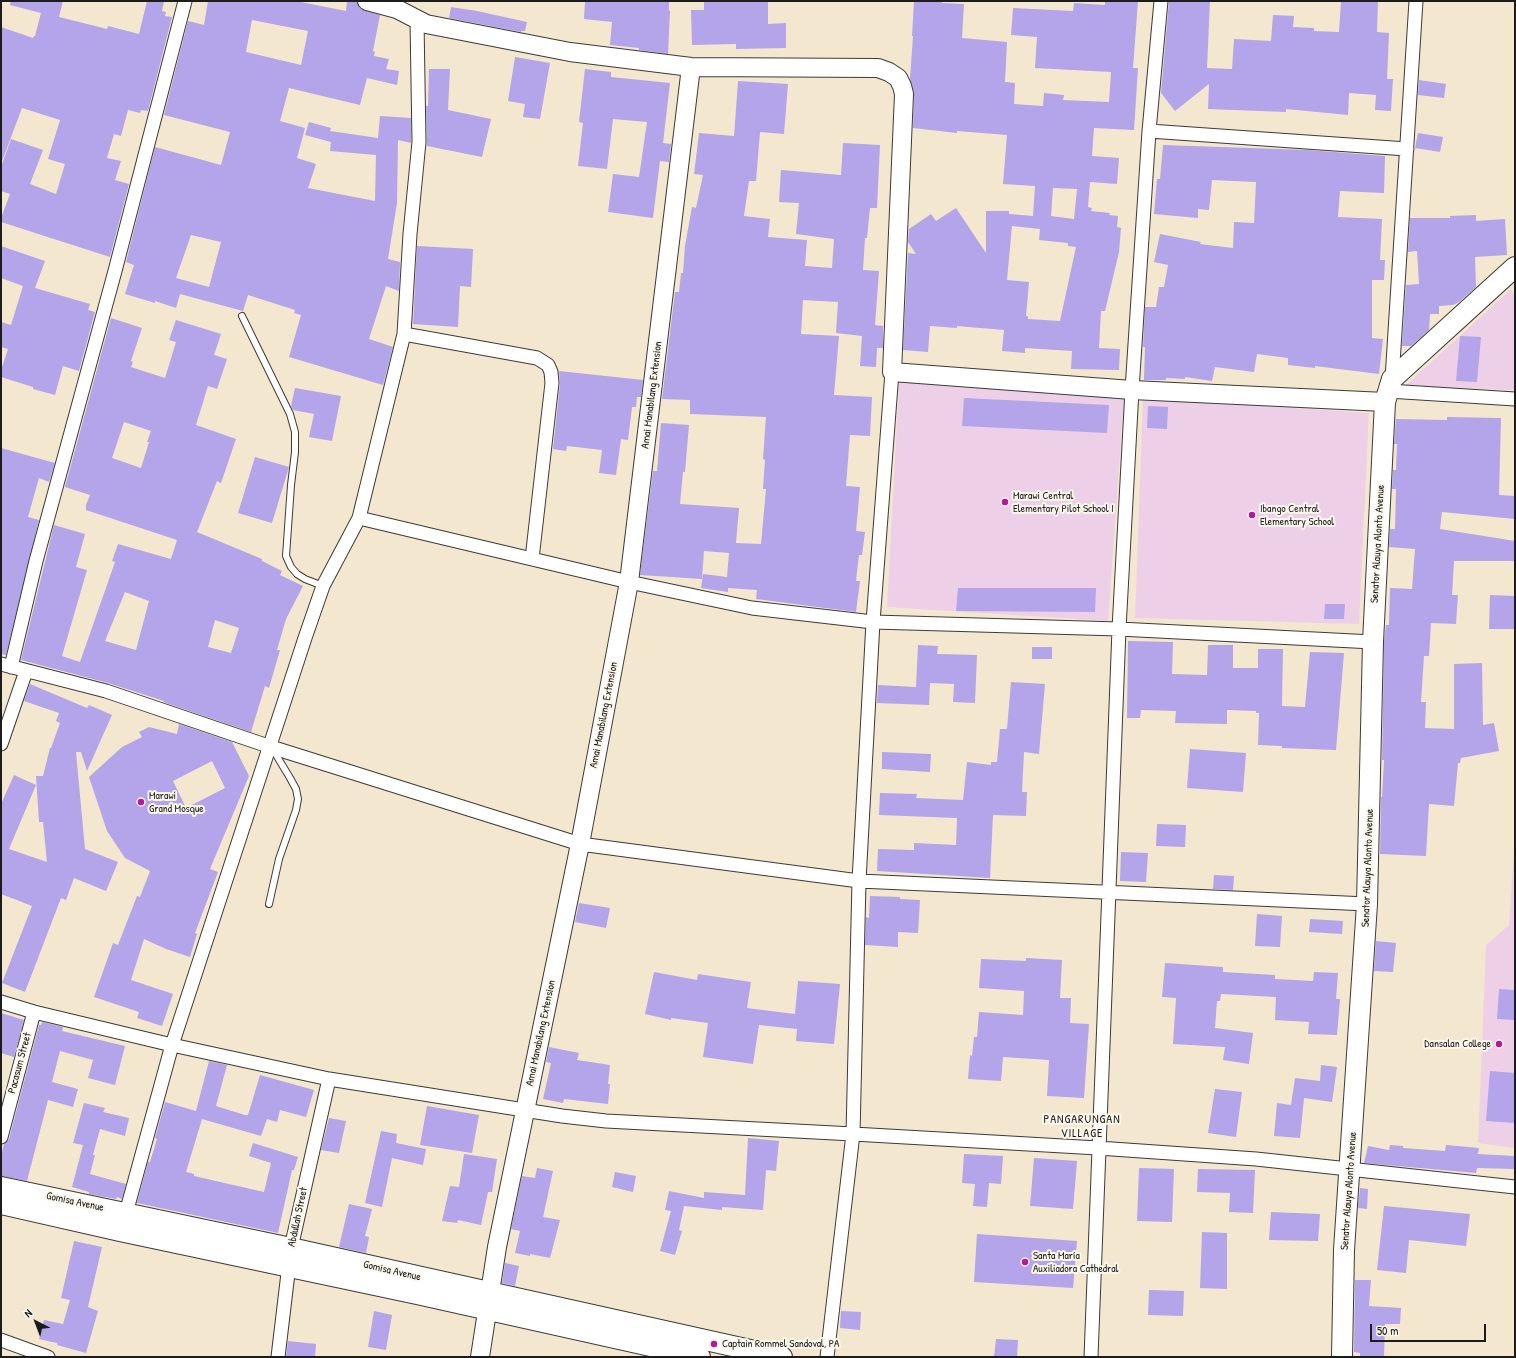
<!DOCTYPE html>
<meta charset="utf-8">
<style>
body{margin:0}
#map{position:relative;width:1516px;height:1358px;overflow:hidden;background:#f4e7cf;font-family:"Patrick Hand",sans-serif}
canvas{display:block}
.frame{position:absolute;inset:0;border:2px solid #1c1c1c;pointer-events:none}
.north{position:absolute;left:16px;top:1302px;width:40px;height:40px;-webkit-text-stroke:3px #fbf7ec;paint-order:stroke;rotate:318deg;font-size:11px;font-weight:700;line-height:16px;text-align:center;color:#1c1c1c}
.north::after{content:'';display:block;margin:auto;width:14px;height:18px;background:#1c1c1c;clip-path:polygon(50% 0,100% 100%,50% 72%,0 100%)}
.scale{position:absolute;left:1370px;top:1324px;width:116px;height:18px;box-sizing:border-box;border:2px solid #1c1c1c;border-top:0;padding-left:5px;font-size:12px;line-height:14px;white-space:nowrap;color:#1c1c1c;-webkit-text-stroke:3px #fbf7ec;paint-order:stroke}
</style>
<div id="map">
<canvas width="1516" height="1358"></canvas>
<div class="frame"></div>
<div class="north">N</div>
<div class="scale">50 m</div>
</div>
<script>
const g = document.querySelector('canvas').getContext('2d');
g.lineJoin = 'round';
function fill(path, color) { g.fillStyle = color; g.fill(path, 'evenodd'); }
const toPath = rows => new Path2D(rows.map(r => 'M' + r).join(''));
function trace(path, color, width, dash) { g.strokeStyle = color; g.lineWidth = width; g.lineCap = dash ? 'butt' : 'round'; g.setLineDash(dash || []); g.stroke(path); }
function write(font, color, halo, rows, align = 'center') {
  g.font = font + ' "Patrick Hand",sans-serif'; g.lineWidth = 4; g.setLineDash([]); g.textBaseline = 'middle'; g.strokeStyle = halo; g.fillStyle = color; for (const [text, x, y, turn = 0] of rows) {
    g.save(); g.translate(x, y); g.rotate((+turn || 0) * Math.PI / 180); g.textAlign = isNaN(turn) ? turn : align; if (halo) g.strokeText(text, 0, 0); g.fillText(text, 0, 0); g.restore();
  }
}
fill(toPath([
 [1511,289,1515,297,1515,390,1405,386],
 [899,381,1124,398,1108,621,887,607],
 [1143,398,1369,413,1359,624,1135,618],
 [1515,836,1515,1148,1478,1143,1486,945,1509,925]
]), '#edd0e8');
fill(toPath([
 [11,1,63,1,59,17,107,29,108,26,139,34,147,1,164,1,162,11,166,12,165,16,172,17,148,111,141,110,140,113,128,110,121,136,114,134,107,158,121,161,115,180,129,184,110,257,1,222,1,218,10,194,1,191,1,167,11,139,43,150,30,184,56,194,65,164,48,159,60,120,22,108,2,161,1,161,1,27,33,38,34,36,35,36,41,13,10,5],
 [208,1,296,1,346,11,347,1,357,1,360,9,380,15,373,51,375,52,374,56,389,59,386,69,399,71,397,85,367,78,360,105,289,88,280,121,305,128,297,158,316,164,308,188,375,201,376,155,330,151,331,142,305,135,309,122,331,128,330,131,378,138,380,116,411,118,411,143,398,140,397,203,388,259,400,262,399,291,386,286,369,339,393,347,383,385,289,357,301,315,294,313,295,310,248,295,243,311,180,294,176,308,155,301,155,303,125,294,134,265,126,262,155,147,221,165,230,132,164,115,188,21,204,25],
 [252,20,308,31,301,65,246,52],
 [191,235,221,242,209,287,176,278],
 [585,1,669,1,669,11,670,11,668,54,639,50,639,48,610,45,612,22,584,19],
 [704,1,768,1,768,24,786,23,786,48,736,49,736,44,692,45,691,10,704,10],
 [914,1,942,1,942,3,964,4,962,38,1007,42,1005,82,1015,83,1014,104,1043,106,1044,93,1064,95,1063,100,1109,102,1111,72,1035,68,1037,37,1011,35,1013,8,1073,11,1074,3,1105,5,1105,1,1138,1,1133,68,1138,68,1134,130,1094,128,1092,156,1119,158,1117,184,1090,182,1088,207,1092,208,1091,211,1110,213,1109,215,1118,216,1117,227,1121,228,1119,252,1105,311,1101,311,1099,348,1120,349,1119,370,1071,369,1072,351,1025,348,1025,353,1002,351,1004,330,957,326,957,328,930,326,928,352,903,350,908,253,916,254,908,242,909,229,931,214,936,221,956,208,986,253,986,211,1009,211,1009,214,1033,216,1035,186,1003,184,1007,135,957,131,957,133,913,128,914,94,910,78,913,36,912,36],
 [1053,188,1077,189,1074,219,1051,216],
 [1012,226,1040,229,1039,240,1068,243,1068,246,1076,247,1060,321,1028,319,1028,316,1026,316,1029,282,1007,280],
 [1169,1,1210,1,1207,68,1232,69,1234,39,1271,41,1273,15,1294,16,1293,27,1314,28,1314,31,1339,32,1341,1,1378,1,1377,32,1389,33,1387,79,1393,79,1391,111,1375,110,1376,95,1349,93,1348,115,1286,109,1286,112,1208,109,1209,84,1175,111,1161,93],
 [451,7,477,11,527,22,525,31,521,31,521,32,449,18],
 [515,57,550,63,540,119,523,117,525,104,508,101],
 [429,69,450,69,448,110,491,119,482,157,427,146,426,106,428,106],
 [585,69,611,72,611,77,670,83,663,143,671,144,669,162,660,161,653,218,608,212,613,174,639,177,647,122,613,119,607,169,578,166,583,123,579,122],
 [1419,80,1446,84,1444,98,1418,95],
 [738,81,788,84,784,134,760,132,756,181,749,181,744,216,770,219,768,237,807,240,805,266,832,268,834,239,796,234,799,203,779,202,781,170,841,175,843,143,880,145,877,208,870,208,867,238,865,238,863,270,879,271,875,325,883,326,883,348,877,348,876,367,860,366,862,336,836,333,838,302,803,300,801,334,839,336,834,395,872,397,870,436,850,435,846,486,860,487,856,531,865,532,862,555,859,555,856,581,860,581,856,612,756,599,757,590,728,588,728,592,701,588,703,574,727,577,729,553,704,551,702,579,640,575,653,471,657,471,661,423,689,425,685,472,683,472,680,504,739,508,736,543,761,544,766,489,763,489,765,460,763,459,766,417,690,414,690,400,662,399,675,292,679,292,681,273,683,273,685,246,692,207,696,208,703,175,694,174,699,133,734,136],
 [1418,133,1443,137,1440,152,1415,148],
 [1163,145,1308,150,1385,156,1384,193,1340,191,1338,217,1382,219,1380,260,1385,260,1384,280,1372,280,1372,338,1383,339,1379,374,1315,366,1315,368,1288,365,1288,358,1257,354,1254,372,1215,367,1212,381,1185,377,1185,379,1166,378,1166,380,1144,380,1145,347,1143,347,1145,307,1156,307,1159,287,1164,287,1168,265,1154,262,1160,234,1201,242,1200,244,1233,248,1234,222,1254,223,1256,182,1212,180,1209,210,1198,209,1198,218,1154,214,1157,179,1160,179],
 [1476,215,1476,221,1505,219,1507,255,1475,257,1476,287,1459,302,1453,305,1439,306,1439,314,1430,314,1429,330,1411,346,1402,346,1406,285,1419,284,1417,251,1408,252,1410,218,1450,218,1450,216],
 [1,246,45,261,35,288,90,304,88,310,95,312,79,371,63,366,55,395,33,389,33,387,1,377,1,370,8,349,1,347,1,322,11,325,23,286,1,278],
 [417,246,473,249,471,287,460,286,458,327,413,324],
 [111,318,142,328,131,361,133,362,131,367,165,378,176,342,169,340,176,320,221,334,214,355,227,359,217,389,208,386,196,425,236,439,221,483,217,481,197,532,262,559,262,561,282,571,280,575,303,586,286,619,277,650,280,650,269,688,265,686,251,732,163,702,164,701,108,683,21,660,54,525,85,534,76,567,87,570,62,656,80,662,115,562,112,561,118,544,171,559,177,540,86,510,86,505,90,495,65,487],
 [124,422,151,431,147,442,149,442,141,468,112,458],
 [125,592,149,601,136,650,105,641],
 [215,620,239,628,231,653,208,647],
 [1460,336,1481,337,1477,382,1456,381],
 [559,371,643,380,641,397,637,397,636,407,632,407,628,440,621,439,616,475,599,473,602,450,567,446,566,451,553,449,560,384],
 [295,388,341,396,332,441,309,437,314,414,293,410,291,406],
 [964,398,1109,405,1107,433,962,426],
 [1148,406,1168,407,1167,429,1147,428],
 [1447,417,1501,418,1499,495,1515,496,1515,519,1442,512,1440,529,1515,541,1515,561,1454,561,1452,595,1458,595,1456,624,1431,623,1429,656,1424,656,1421,702,1426,702,1425,728,1454,729,1454,664,1482,663,1483,725,1494,723,1499,751,1461,758,1460,763,1458,763,1454,806,1429,804,1426,856,1380,854,1381,797,1382,797,1384,760,1382,760,1384,642,1386,625,1389,625,1390,588,1412,589,1415,549,1389,547,1390,529,1395,529,1396,489,1392,489,1393,470,1396,470,1397,444,1394,444,1396,419,1447,420],
 [1,448,55,463,49,482,39,478,28,517,39,520,6,655,1,654],
 [255,457,289,467,272,523,238,513],
 [958,588,1096,588,1095,612,956,611],
 [1490,595,1515,596,1515,629,1489,629],
 [1325,604,1345,604,1344,619,1324,619],
 [1128,641,1173,642,1172,674,1207,675,1208,645,1233,645,1233,668,1258,668,1258,649,1283,649,1282,706,1305,707,1310,652,1344,653,1336,750,1282,748,1282,746,1258,745,1259,713,1256,713,1256,711,1227,710,1227,724,1175,723,1176,711,1141,710,1140,718,1127,718],
 [918,645,938,646,937,654,977,655,975,703,953,702,954,684,930,683,929,705,877,703,878,685,916,687],
 [1032,647,1052,647,1052,659,1032,659],
 [1011,682,1045,684,1039,754,1024,752,1022,792,1027,792,1026,816,993,815,990,878,877,871,878,849,914,850,914,843,956,845,957,818,879,815,880,793,917,794,916,798,963,800,967,762,991,765,991,762,997,762,1000,729,1007,729],
 [30,684,87,708,89,705,112,715,87,771,81,752,76,752,85,849,118,862,106,891,74,878,66,900,61,898,25,992,2,983,32,906,1,894,1,804,14,775,36,785,9,849,47,862,43,822,39,822,36,776,43,776,50,748,51,748,60,723,56,721,59,713,24,701],
 [179,724,232,742,249,776,210,869,218,872,195,933,197,934,190,957,166,949,144,939,131,980,173,994,162,1026,137,1018,139,1012,94,997,113,943,118,945,137,896,140,897,150,871,125,858,107,831,89,777,122,747,142,737,139,732,149,727,177,734],
 [212,761,225,788,186,808,173,781],
 [1190,749,1246,753,1243,792,1187,788],
 [882,752,931,754,930,772,882,769],
 [1157,824,1186,825,1185,847,1156,846],
 [1121,852,1148,853,1146,882,1120,881],
 [1214,875,1234,876,1233,890,1213,889],
 [870,896,900,897,900,899,920,900,918,933,898,932,898,947,865,945,866,917,869,918],
 [579,903,610,908,606,928,575,922],
 [1257,914,1282,916,1280,947,1255,946],
 [1310,919,1343,921,1342,934,1309,932],
 [1376,941,1396,943,1393,972,1374,971],
 [1026,958,1062,960,1060,998,1071,998,1070,1023,1089,1024,1084,1098,1047,1096,1049,1060,1003,1057,1001,1081,968,1079,970,1055,972,1056,974,1037,977,1037,979,1012,1023,1015,1024,991,979,988,981,959,1026,961],
 [1165,963,1223,967,1223,972,1275,975,1275,979,1313,981,1314,972,1338,973,1336,999,1340,999,1337,1035,1308,1034,1309,1022,1275,1020,1276,997,1221,994,1220,1001,1217,1001,1215,1028,1253,1033,1249,1064,1223,1060,1225,1047,1173,1044,1176,998,1162,997],
 [654,972,697,980,698,974,751,982,747,1008,795,1014,798,981,840,984,834,1044,796,1041,797,1029,759,1025,753,1064,703,1057,708,1023,671,1018,671,1020,645,1014],
 [1499,989,1515,990,1515,1020,1497,1019],
 [1,1013,24,1020,14,1057,1,1053],
 [42,1022,63,1027,62,1031,125,1046,115,1085,88,1078,93,1060,60,1051,52,1082,78,1089,73,1107,48,1100,27,1181,1,1176,1,1156,4,1144,9,1139,39,1025,41,1025],
 [549,1047,579,1053,577,1060,610,1065,608,1084,610,1084,608,1104,564,1099,563,1103,543,1099,551,1063,546,1062],
 [209,1061,227,1065,216,1106,245,1115,248,1115,260,1075,314,1090,306,1117,280,1110,277,1122,267,1119,261,1136,202,1119,186,1172,194,1174,194,1176,264,1192,271,1163,249,1156,253,1143,298,1157,294,1170,292,1170,278,1233,137,1203,148,1162,150,1162,157,1139,155,1138,165,1102,196,1111],
 [1321,1065,1337,1067,1332,1102,1304,1098,1300,1138,1274,1136,1277,1103,1291,1105,1295,1078,1320,1081],
 [1490,1071,1515,1073,1515,1123,1486,1121],
 [1215,1089,1242,1092,1236,1137,1208,1133],
 [84,1103,105,1108,103,1112,129,1118,125,1136,100,1129,93,1155,95,1155,90,1174,126,1184,122,1199,117,1197,116,1199,89,1194,89,1192,72,1187,83,1145,73,1143],
 [427,1106,479,1115,472,1153,420,1145],
 [329,1118,346,1121,339,1153,321,1150],
 [381,1131,397,1134,396,1143,426,1149,423,1165,392,1158,382,1207,365,1203],
 [748,1138,779,1141,776,1171,766,1170,763,1210,722,1207,722,1210,684,1206,679,1230,682,1231,675,1255,660,1251,671,1211,665,1210,669,1191,704,1198,704,1192,745,1195],
 [1390,1145,1403,1146,1403,1148,1445,1151,1446,1145,1479,1148,1478,1154,1515,1156,1515,1169,1477,1168,1476,1173,1364,1163,1368,1146,1389,1150],
 [464,1154,497,1159,492,1192,488,1192,481,1225,458,1220,457,1223,442,1221,450,1186,459,1187],
 [964,1154,1003,1156,1001,1184,989,1183,987,1207,973,1206,975,1184,962,1183],
 [1034,1158,1077,1161,1073,1209,1030,1206],
 [537,1168,553,1171,543,1217,560,1220,550,1258,530,1254,530,1256,515,1253,520,1231,511,1229,522,1176,535,1178],
 [1139,1168,1174,1169,1172,1222,1137,1221],
 [1198,1169,1255,1170,1253,1213,1229,1212,1230,1193,1197,1192],
 [615,1172,636,1176,633,1192,612,1187],
 [1360,1188,1368,1189,1367,1209,1358,1208],
 [349,1204,372,1209,365,1236,369,1237,366,1253,339,1247],
 [1384,1206,1470,1214,1466,1246,1409,1240,1406,1273,1377,1270],
 [1271,1212,1320,1214,1318,1241,1269,1240],
 [1202,1232,1227,1233,1227,1289,1200,1288],
 [977,1234,1077,1241,1073,1288,974,1282],
 [74,1241,102,1247,88,1307,98,1311,86,1353,57,1345,57,1343,39,1339,44,1320,63,1324,70,1300,61,1298],
 [505,1263,519,1266,515,1286,502,1283],
 [1355,1280,1371,1280,1369,1306,1401,1308,1400,1324,1385,1324,1384,1357,1360,1357,1360,1353,1354,1352],
 [1149,1290,1184,1291,1183,1316,1148,1315],
 [374,1311,392,1315,386,1350,368,1347],
 [841,1311,861,1312,860,1330,840,1328],
 [996,1339,1018,1340,1017,1357,994,1357],
 [288,1341,316,1344,315,1357,286,1357]
]), '#b4a4e9');
const lane = toPath([
 [242,316,290,414,295,432,295,452,291,485,286,556,291,567,297,574,305,579,323,586],
 [269,904,279,859,296,810,298,799,296,789,290,778,272,748]
]);
const street = toPath([
 [1149,131,1407,149],
 [404,334,537,358,548,365,551,372,552,383,532,559],
 [1392,379,1416,1],
 [1388,391,1515,399],
 [359,518,629,582,752,608,873,622,1119,629,1373,642],
 [1,664,106,691,271,747,580,844,859,881,1367,904],
 [11,667,36,561,115,271,185,1],
 [1,744,26,671],
 [1,1002,34,1012,172,1045,329,1079,562,1116,606,1121,853,1134,1098,1148,1256,1159,1515,1187],
 [1,1137,34,1012],
 [126,1213,172,1045,305,638,323,586,359,518,404,334,410,234,419,142,417,21],
 [1,1340,48,1357],
 [278,1357,291,1248,329,1079],
 [827,1357,853,1134,859,881,873,622,892,372],
 [1091,1357,1119,629,1132,390,1149,131,1161,1]
]);
const secondary = toPath([
 [367,1,397,9,426,24,570,52,691,67,878,68,889,72,898,78,902,86,904,94,892,372,1132,390,1385,402],
 [480,1357,497,1247,580,844,629,582,691,67]
]);
const primary = toPath([
 [1,1187,291,1248,782,1357],
 [1,1204,120,1231,417,1294,700,1357],
 [1342,1357,1344,1250,1367,904,1373,642,1385,402,1392,379,1515,267]
]);
trace(lane, '#3c3a37', 8);
trace(street, '#3c3a37', 15);
trace(secondary, '#3c3a37', 20);
trace(primary, '#3c3a37', 22);
trace(lane, '#fff', 6);
trace(street, '#fff', 13);
trace(secondary, '#fff', 18);
trace(primary, '#fff', 20);
for (const [x, y, r, color] of [
 [1005,502,4,"#b5179e"],
 [1252,515,4,"#b5179e"],
 [141,802,4,"#b5179e"],
 [1499,1044,4,"#b5179e"],
 [1025,1262,4,"#b5179e"],
 [714,1344,4,"#b5179e"]
]) { const dot = new Path2D(); dot.arc(x, y, r, 0, 2 * Math.PI); g.fillStyle = color; g.fill(dot); trace(dot, '#fbf7ec', 1.5); }
write('11px', '#1c1c1c', '#fbf7ec', [
 ["Amai Manabilang Extension",652,395,-83],
 ["Senator Alauya Alonto Avenue",1378,544,-87],
 ["Amai Manabilang Extension",604,715,-79],
 ["Senator Alauya Alonto Avenue",1368,868,-88],
 ["Amai Manabilang Extension",541,1033,-78],
 ["Pacasum Street",20,1063,-75],
 ["Senator Alauya Alonto Avenue",1349,1191,-86],
 ["Gomisa Avenue",75,1202,12],
 ["Abdullah Street",298,1217,-78],
 ["Gomisa Avenue",392,1271,13]
]);
write('11px', '#1c1c1c', '#fbf7ec', [
 ["Marawi Central",1013,496],
 ["Elementary Pilot School I",1013,509],
 ["Ibango Central",1260,509],
 ["Elementary School",1260,522],
 ["Marawi",149,796],
 ["Grand Mosque",149,809],
 ["Dansalan College",1491,1044,"right"],
 ["Santa María",1033,1256],
 ["Auxiliadora Cathedral",1033,1269],
 ["Captain Rommel Sandoval, PA",722,1344]
], 'left');
g.letterSpacing = '1px';
write('12px', '#1c1c1c', '#fbf7ec', [
 ["PANGARUNGAN",1082,1120],
 ["VILLAGE",1082,1134]
]);
g.letterSpacing = '0px';
</script>
